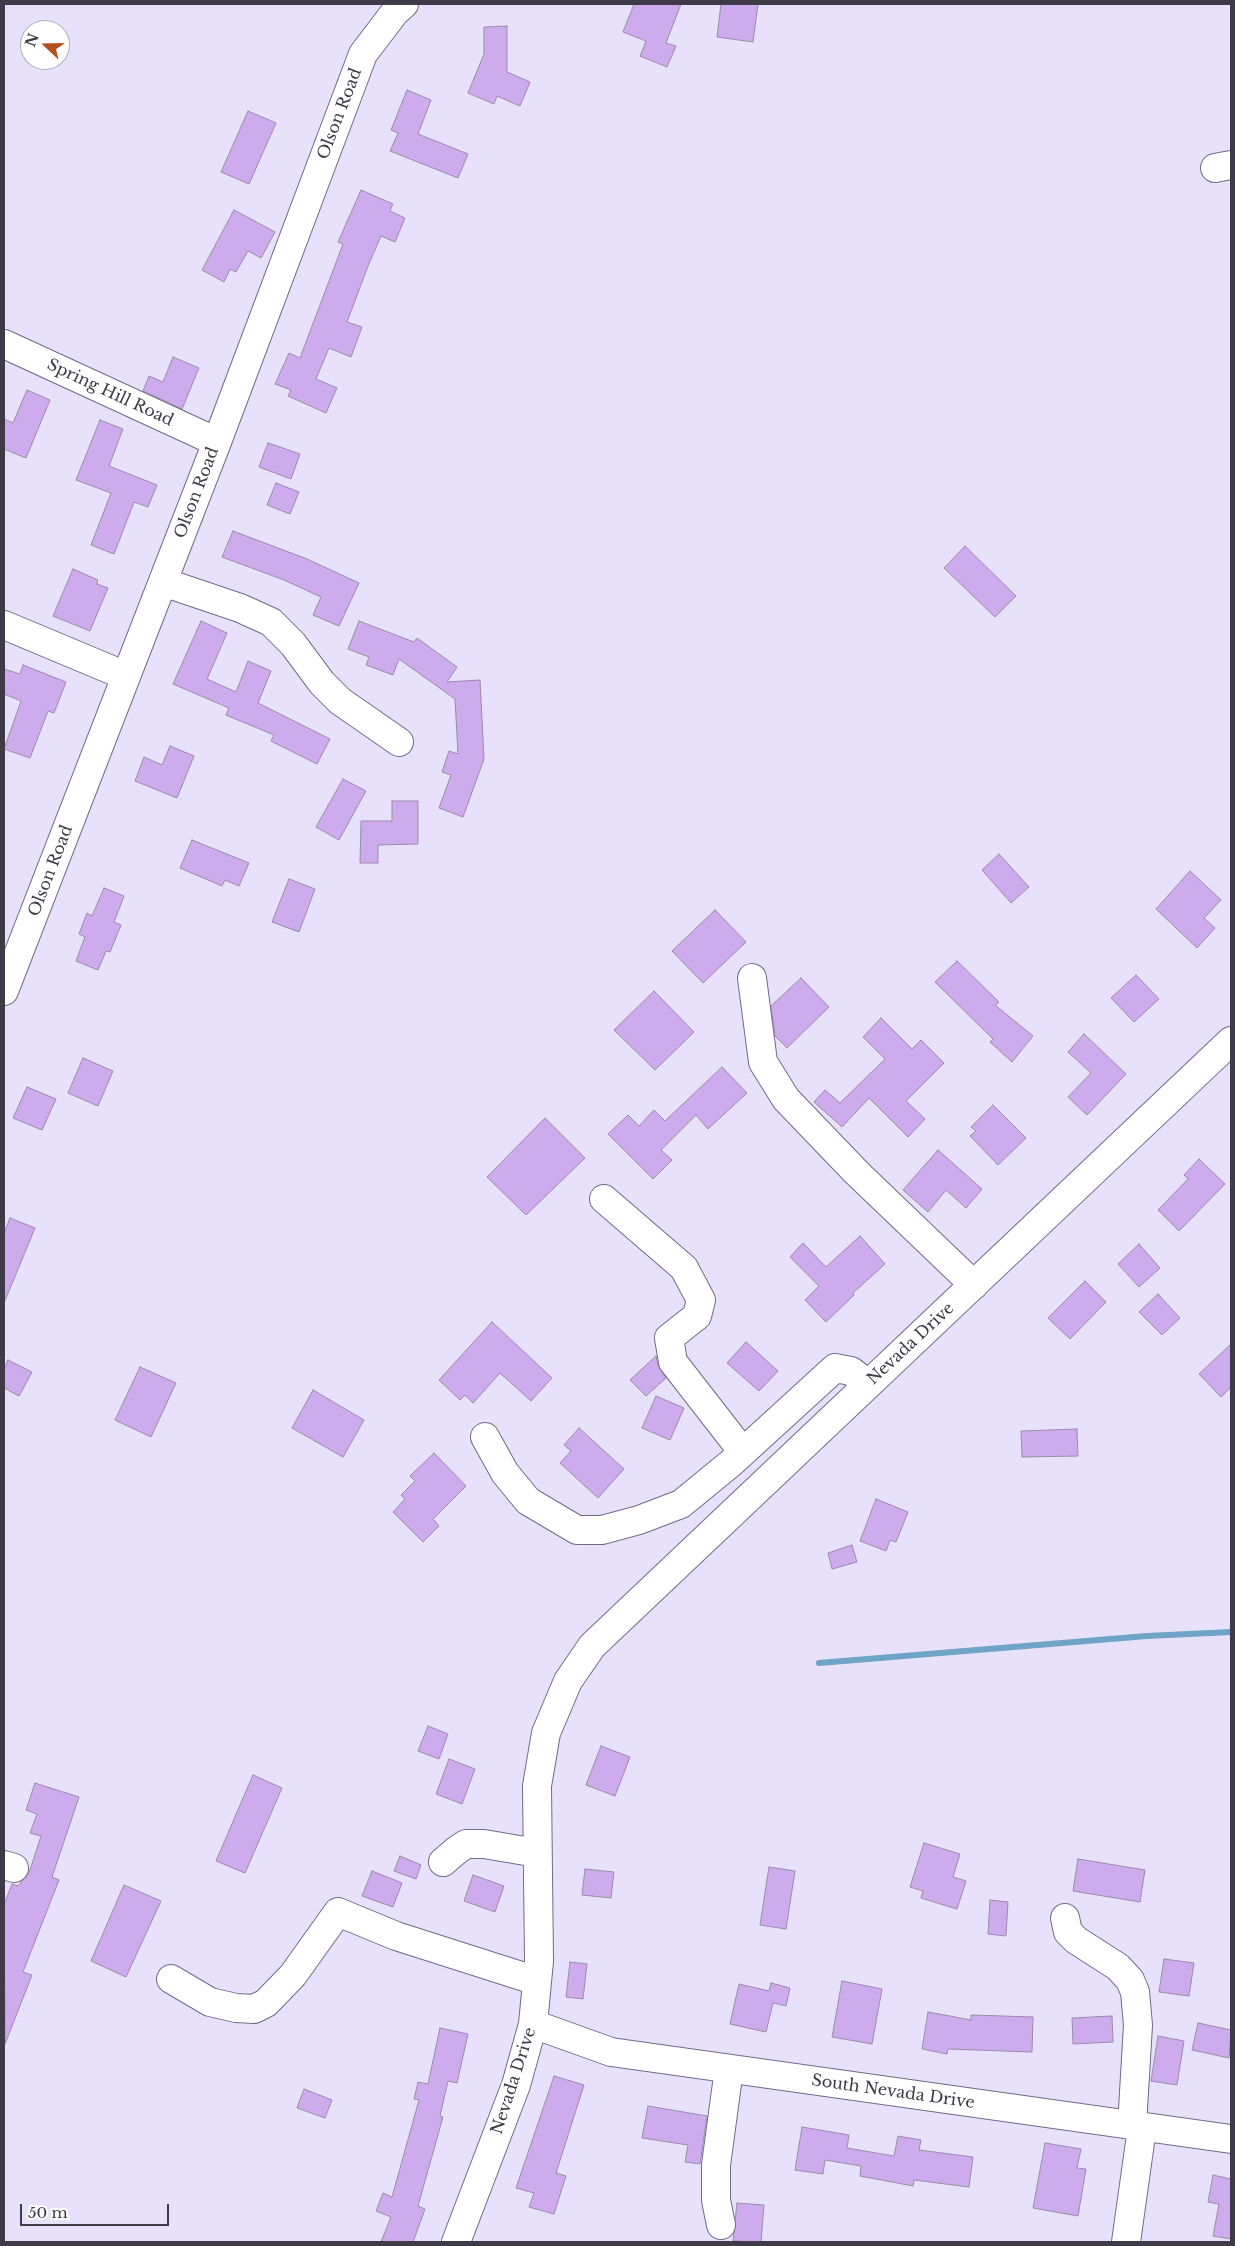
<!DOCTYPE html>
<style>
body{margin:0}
#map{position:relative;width:1235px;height:2246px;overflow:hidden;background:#e8e1fc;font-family:"Libre Baskerville",serif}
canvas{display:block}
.frame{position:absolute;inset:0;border:5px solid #3e3a47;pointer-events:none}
.north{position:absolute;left:20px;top:20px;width:50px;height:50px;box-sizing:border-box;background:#fff;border:1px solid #b2b0b5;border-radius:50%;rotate:291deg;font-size:14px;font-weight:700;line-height:20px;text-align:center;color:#3e3a47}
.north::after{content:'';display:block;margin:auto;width:18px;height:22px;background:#b54f20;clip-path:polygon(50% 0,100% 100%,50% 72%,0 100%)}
.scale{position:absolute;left:20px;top:2204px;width:149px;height:22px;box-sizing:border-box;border:2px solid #3e3a47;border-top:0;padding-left:6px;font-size:15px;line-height:18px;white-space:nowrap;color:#3e3a47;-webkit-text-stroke:4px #fff;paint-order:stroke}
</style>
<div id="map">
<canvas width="1235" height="2246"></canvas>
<div class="frame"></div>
<div class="north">N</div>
<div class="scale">50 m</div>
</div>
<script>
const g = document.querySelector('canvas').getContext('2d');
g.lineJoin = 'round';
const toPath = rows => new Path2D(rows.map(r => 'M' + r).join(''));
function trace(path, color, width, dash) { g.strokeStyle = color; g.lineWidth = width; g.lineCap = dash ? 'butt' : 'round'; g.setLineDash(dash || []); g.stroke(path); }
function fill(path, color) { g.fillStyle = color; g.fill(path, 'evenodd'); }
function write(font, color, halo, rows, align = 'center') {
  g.font = font + ' "Libre Baskerville",serif'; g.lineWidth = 5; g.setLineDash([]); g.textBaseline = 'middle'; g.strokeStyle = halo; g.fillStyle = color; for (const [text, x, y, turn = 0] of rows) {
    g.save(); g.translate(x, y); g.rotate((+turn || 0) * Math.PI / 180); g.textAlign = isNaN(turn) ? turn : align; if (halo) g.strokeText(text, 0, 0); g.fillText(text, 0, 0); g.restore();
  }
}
trace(toPath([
 [819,1663,1147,1636,1231,1632]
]), '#6ea4c5', 6);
const building = toPath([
 [634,4,681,4,666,43,676,46,667,67,640,56,646,41,623,32,634,4],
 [721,4,758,4,753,42,717,37,721,4],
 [507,26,507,72,530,82,520,106,497,96,494,104,468,93,484,54,484,27,507,26],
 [407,90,431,100,418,134,468,154,458,178,390,151,398,133,391,130,407,90],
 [248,111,276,123,249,184,221,172,248,111],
 [361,190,393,204,390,211,405,218,395,242,381,236,368,266,347,322,362,327,351,357,329,348,316,379,337,388,326,413,288,396,291,390,275,384,289,353,300,358,343,244,338,242,361,190],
 [234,210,275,232,261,258,248,251,236,272,230,269,224,282,202,270,234,210],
 [173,357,199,368,182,409,143,391,149,376,163,382,173,357],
 [27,390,50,400,26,458,4,449,4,419,13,423,27,390],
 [100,420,123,429,109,466,157,485,148,507,134,502,114,554,91,545,111,493,76,480,100,420],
 [268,443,300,454,291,479,259,467,268,443],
 [276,483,299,492,290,514,267,505,276,483],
 [233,531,307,559,359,583,339,626,313,615,321,597,284,580,222,557,233,531],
 [965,546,1016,596,995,617,944,568,965,546],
 [73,569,98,580,97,584,108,588,90,631,53,616,73,569],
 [201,621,227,633,207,679,236,692,248,661,271,671,258,703,330,739,317,764,271,741,274,735,226,715,229,708,173,684,201,621],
 [359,621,414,642,417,638,457,667,447,682,480,680,484,759,463,817,439,808,451,775,442,772,449,751,458,754,455,699,399,659,393,675,366,665,369,657,348,649,359,621],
 [23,665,66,682,54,713,48,711,30,758,4,749,21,701,4,694,4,669,20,674,23,665],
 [170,746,194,756,177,798,135,781,144,757,162,765,170,746],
 [343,779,366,791,339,840,316,827,343,779],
 [392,801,418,801,418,844,378,845,378,863,360,863,361,821,392,821,392,801],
 [192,840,249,863,239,886,225,880,222,886,180,868,192,840],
 [999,854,1029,887,1011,903,982,870,999,854],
 [1190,871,1221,900,1204,918,1215,928,1197,948,1156,909,1190,871],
 [289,879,315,889,299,932,272,922,289,879],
 [104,888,124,896,114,922,121,925,110,952,106,951,98,970,76,961,85,937,79,934,87,913,92,916,104,888],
 [715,910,746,942,703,983,672,951,715,910],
 [957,961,999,1002,995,1005,1033,1036,1012,1062,990,1042,993,1039,935,982,957,961],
 [1136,975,1159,999,1134,1022,1111,998,1136,975],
 [801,978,829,1007,787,1048,775,1036,771,1006,801,978],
 [654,991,694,1032,655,1070,614,1030,654,991],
 [881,1018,912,1049,921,1040,944,1063,906,1101,925,1119,908,1137,869,1098,842,1127,814,1102,825,1090,840,1103,885,1059,863,1037,881,1018],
 [1084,1034,1126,1074,1087,1115,1068,1097,1091,1073,1068,1052,1084,1034],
 [83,1058,113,1071,98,1106,68,1093,83,1058],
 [722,1067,747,1093,708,1129,696,1115,661,1150,672,1160,653,1179,608,1134,628,1115,639,1126,654,1110,665,1121,722,1067],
 [27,1087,56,1099,42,1130,13,1118,27,1087],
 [993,1105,1026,1138,998,1165,970,1136,976,1131,971,1127,993,1105],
 [545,1118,585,1158,526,1215,487,1177,545,1118],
 [938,1150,982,1189,966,1208,946,1190,928,1212,903,1190,938,1150],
 [1199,1159,1225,1184,1179,1231,1158,1210,1188,1179,1184,1175,1199,1159],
 [10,1218,35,1228,4,1303,4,1233,10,1218],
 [860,1236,885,1264,853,1293,854,1295,826,1322,805,1300,819,1286,790,1257,803,1243,826,1267,860,1236],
 [1139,1244,1160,1268,1139,1287,1118,1264,1139,1244],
 [1085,1281,1106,1302,1070,1339,1048,1318,1085,1281],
 [1158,1294,1180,1318,1162,1335,1139,1312,1158,1294],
 [492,1322,552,1378,531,1401,500,1373,473,1403,465,1395,460,1400,439,1380,492,1322],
 [746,1342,778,1371,759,1391,727,1363,746,1342],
 [1231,1344,1231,1387,1221,1397,1199,1374,1231,1344],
 [656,1356,658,1365,666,1378,646,1396,630,1380,656,1356],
 [8,1360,32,1372,19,1396,4,1388,4,1369,8,1360],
 [140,1367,176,1383,151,1437,115,1420,140,1367],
 [313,1390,364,1420,343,1457,292,1428,313,1390],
 [656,1396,684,1408,670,1440,642,1428,656,1396],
 [579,1428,624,1469,598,1498,560,1463,571,1451,564,1445,579,1428],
 [1077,1429,1078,1456,1022,1457,1021,1431,1077,1429],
 [434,1453,466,1486,433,1519,439,1526,423,1542,393,1512,405,1499,401,1495,415,1481,410,1476,434,1453],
 [876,1499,908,1512,896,1542,890,1540,886,1551,860,1541,876,1499],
 [852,1545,857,1562,832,1569,828,1553,852,1545],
 [428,1726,448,1734,439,1759,418,1751,428,1726],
 [601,1746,630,1757,615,1796,586,1785,601,1746],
 [449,1759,475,1769,462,1804,436,1794,449,1759],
 [253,1775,282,1788,245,1873,216,1861,253,1775],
 [35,1783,79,1797,52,1877,59,1880,23,1972,32,1975,5,2044,4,1905,12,1884,18,1886,29,1873,41,1836,30,1833,37,1814,26,1810,35,1783],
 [924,1843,960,1854,953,1877,966,1881,957,1909,921,1898,923,1891,910,1887,924,1843],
 [400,1856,421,1865,416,1879,394,1871,400,1856],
 [1078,1859,1145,1870,1140,1902,1073,1891,1078,1859],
 [769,1867,795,1871,786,1929,760,1925,769,1867],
 [585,1869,614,1872,611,1898,582,1895,585,1869],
 [372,1871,402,1883,393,1907,362,1896,372,1871],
 [473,1875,504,1886,495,1912,464,1901,473,1875],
 [124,1885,161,1901,126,1977,91,1961,124,1885],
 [990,1900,1008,1902,1006,1936,988,1934,990,1900],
 [1164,1959,1194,1963,1189,1996,1159,1992,1164,1959],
 [570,1962,587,1964,583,1999,566,1997,570,1962],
 [842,1981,882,1989,872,2044,832,2037,842,1981],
 [771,1983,790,1988,786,2006,773,2003,766,2032,730,2024,739,1984,769,1991,771,1983],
 [928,2012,971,2020,971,2015,1033,2017,1032,2052,948,2049,947,2054,922,2049,928,2012],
 [1112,2016,1113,2042,1073,2044,1072,2018,1112,2016],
 [1198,2023,1231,2030,1229,2058,1192,2050,1198,2023],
 [440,2028,468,2034,457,2083,448,2081,440,2116,443,2117,418,2206,425,2209,413,2242,381,2242,391,2217,376,2211,383,2193,392,2197,419,2100,414,2099,418,2082,428,2084,440,2028],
 [1158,2036,1184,2041,1177,2085,1151,2081,1158,2036],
 [554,2076,584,2085,556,2173,566,2176,554,2214,529,2207,534,2193,516,2188,554,2076],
 [304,2089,332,2100,325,2118,297,2108,304,2089],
 [648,2106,707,2116,700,2164,685,2162,688,2145,642,2138,648,2106],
 [802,2127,849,2135,847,2148,894,2156,898,2136,921,2140,919,2150,973,2157,969,2187,914,2180,913,2186,860,2176,861,2166,825,2160,823,2174,795,2170,802,2127],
 [1045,2143,1081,2149,1077,2168,1086,2169,1078,2216,1033,2208,1045,2143],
 [1213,2175,1231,2179,1231,2239,1213,2236,1219,2204,1208,2202,1213,2175],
 [737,2203,764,2205,761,2242,733,2241,737,2203]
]);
fill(building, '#cdabec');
trace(building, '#9a8ba9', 1);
const minor = toPath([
 [1215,168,1231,165],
 [4,344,217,442],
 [163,582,240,608,271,622,293,644,322,683,340,701,399,742],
 [4,625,126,676],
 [752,978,763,1062,786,1099,857,1173,974,1285],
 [4,991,217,442,363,54,395,12,404,4],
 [604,1199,684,1268,701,1300,697,1316,669,1338,673,1362,743,1452],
 [485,1437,505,1473,528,1501,577,1530,602,1530,639,1520,681,1504,731,1463,835,1368,851,1371,868,1384],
 [443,1862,457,1850,466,1844,484,1844,537,1853],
 [4,1865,14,1868],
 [1065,1918,1068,1932,1076,1940,1118,1967,1130,1980,1135,1992,1138,2025,1132,2126],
 [171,1979,210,2002,236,2008,254,2009,266,2003,293,1975,338,1912,396,1936,537,1981],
 [533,2024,611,2052,1231,2139],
 [721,2225,716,2200,716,2165,729,2069],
 [456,2242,516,2085,533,2024,539,1961,537,1786,546,1733,568,1681,592,1646,1231,1041],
 [1126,2242,1142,2128]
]);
trace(minor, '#726a88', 30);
trace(minor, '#fff', 28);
write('16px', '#3e3a47', '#fff', [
 ["Olson Road",340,114,-69],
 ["Spring Hill Road",110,393,25],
 ["Olson Road",197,493,-69],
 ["Olson Road",51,871,-69],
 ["Nevada Drive",911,1344,-43],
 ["Nevada Drive",514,2081,-72],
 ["South Nevada Drive",893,2092,8]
]);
</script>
